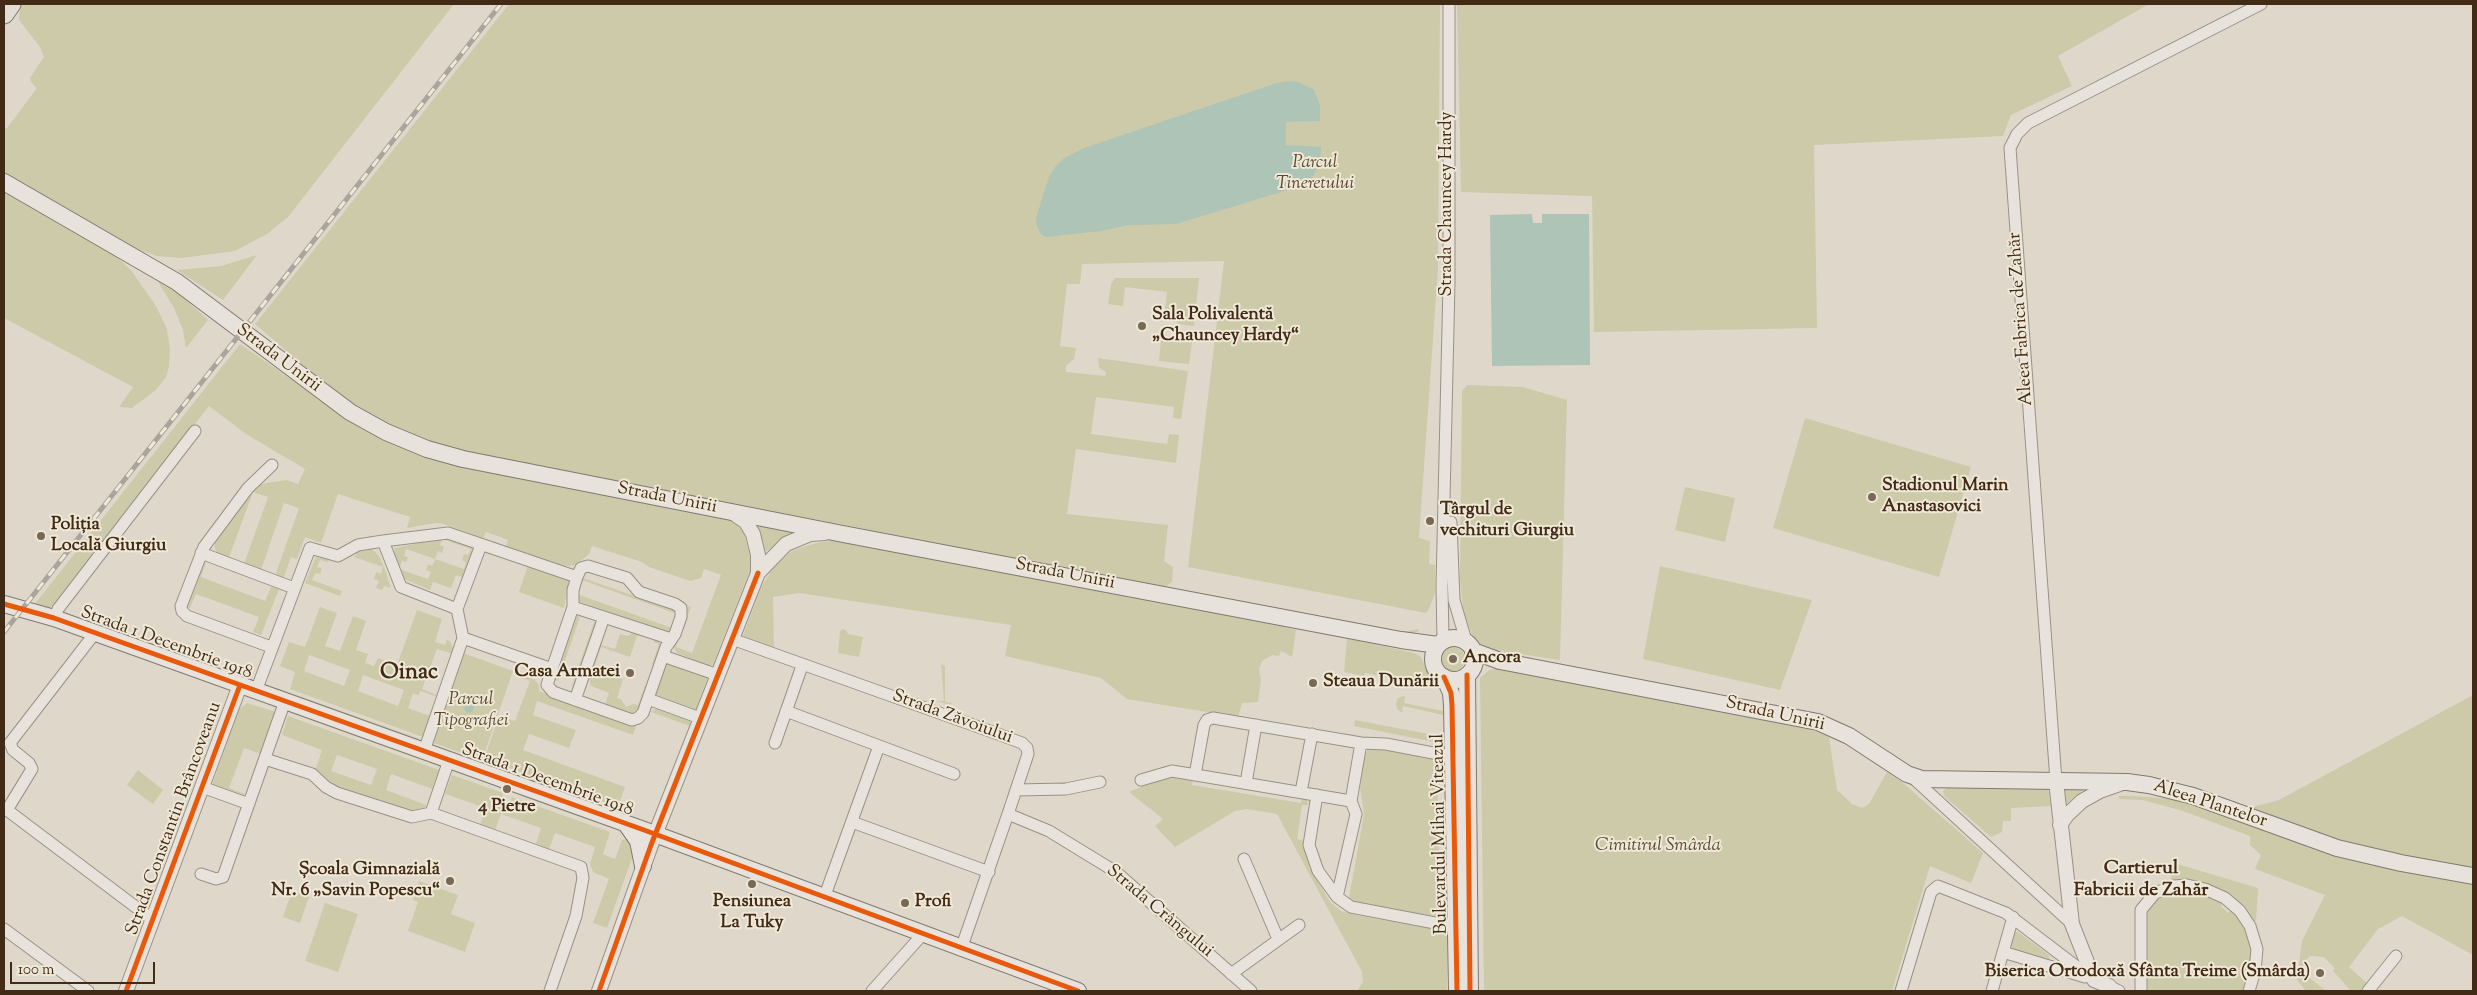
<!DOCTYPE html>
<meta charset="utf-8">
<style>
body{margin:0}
#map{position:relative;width:2477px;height:995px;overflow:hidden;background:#dfd8ca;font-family:"Sorts Mill Goudy",serif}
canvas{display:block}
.frame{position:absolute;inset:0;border:5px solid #412b17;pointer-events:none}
.scale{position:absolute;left:10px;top:962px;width:145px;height:22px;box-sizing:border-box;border:2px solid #412b17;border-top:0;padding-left:6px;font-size:15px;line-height:18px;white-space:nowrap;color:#412b17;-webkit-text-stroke:4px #f0e8d7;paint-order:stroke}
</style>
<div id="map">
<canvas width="2477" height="995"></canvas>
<div class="frame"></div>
<div class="scale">100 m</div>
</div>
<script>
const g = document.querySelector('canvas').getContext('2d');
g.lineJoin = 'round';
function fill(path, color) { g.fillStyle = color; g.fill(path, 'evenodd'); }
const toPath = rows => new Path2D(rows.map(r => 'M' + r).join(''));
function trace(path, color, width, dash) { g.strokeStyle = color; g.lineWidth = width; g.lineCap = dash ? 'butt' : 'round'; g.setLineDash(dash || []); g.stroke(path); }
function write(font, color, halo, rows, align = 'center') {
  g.font = font + ' "Sorts Mill Goudy",serif'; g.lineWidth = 4; g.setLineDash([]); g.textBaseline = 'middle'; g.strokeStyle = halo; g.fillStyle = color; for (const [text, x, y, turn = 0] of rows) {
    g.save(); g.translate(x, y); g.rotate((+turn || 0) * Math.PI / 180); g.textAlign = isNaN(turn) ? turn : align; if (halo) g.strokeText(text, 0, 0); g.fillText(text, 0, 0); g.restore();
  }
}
fill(toPath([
 [20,4,454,4,288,217,267,234,235,251,182,258,157,256,130,247,4,173,4,129,7,128,37,88,31,82,30,78,44,57,40,47,19,20],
 [509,4,1440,4,1438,268,1419,538,1430,541,1429,564,1435,565,1435,593,1429,609,1426,613,1188,567,1224,261,1082,264,1080,284,1067,284,1060,346,1076,348,1074,359,1066,366,1066,372,1105,376,1106,372,1099,368,1098,358,1188,371,1181,419,1173,418,1174,407,1096,397,1091,434,1167,444,1169,434,1179,435,1176,463,1076,449,1067,514,1168,525,1164,561,1173,567,1172,582,1165,587,442,447,394,429,344,400,255,324],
 [1457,4,2149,4,2058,56,2072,86,2011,115,2003,136,1814,145,1817,328,1594,332,1592,196,1461,192],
 [4,190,113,254,131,270,156,306,167,329,170,350,169,367,166,377,156,390,132,408,119,407,133,387,4,318],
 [257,255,223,300,177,270,221,266],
 [160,276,208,320,186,348,183,330,174,308,157,280],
 [1115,278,1199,278,1194,326,1177,324,1178,312,1165,311,1167,292,1125,287,1123,306,1108,304,1111,284],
 [1176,332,1193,335,1189,364,1159,361,1161,340,1174,342],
 [240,344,359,426,733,521,744,532,752,565,713,664,709,666,677,653,673,646,688,606,691,607,676,647,692,653,721,575,704,569,701,578,690,581,649,567,642,562,592,546,589,554,576,565,563,566,506,547,508,540,486,532,483,538,444,524,436,523,407,528,410,517,338,494,321,543,305,537,297,559,291,557,282,582,276,573,299,508,284,503,261,570,244,564,268,497,253,492,228,560,219,556,215,549,215,541,250,490,260,484,287,480,298,484,305,469,246,434,209,406,56,603,48,609,34,605],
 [1467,385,1523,387,1567,400,1560,660,1482,648,1477,645,1467,623,1463,609,1460,579,1462,391],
 [1805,418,1971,467,1939,577,1773,528],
 [1685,487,1735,498,1725,542,1675,530],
 [755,524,793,531,793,533,765,552,754,526],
 [448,537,473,547,464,578,456,575,451,588,433,582,430,590,404,579,393,555,395,548],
 [442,539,471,549,468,555,464,554,462,560,466,562,464,569,435,559,438,551,442,553,444,547,440,545],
 [406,549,435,559,432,566,428,564,426,570,431,572,428,579,399,569,402,561,406,562,408,557,404,556],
 [835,541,1277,625,1296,630,1292,657,1281,651,1279,656,1272,655,1262,661,1259,669,1261,680,1258,702,1242,703,1238,717,1127,699,1101,678,1005,656,1011,625,799,593,773,597,774,649,743,636,761,588,772,569,789,553,797,549,820,542],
 [372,549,379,556,384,567,391,588,384,586,382,590,376,588,379,581,374,579,376,572,381,574,383,567,354,557,358,552],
 [316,557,329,560,328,562,320,560,317,567,322,568,320,574,315,573,312,580,342,591,340,596,305,583],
 [203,561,206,563,201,577,265,601,271,587,279,589,261,635,253,632,259,617,196,594,190,608,186,607],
 [528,565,569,579,564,608,519,592],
 [1660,566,1812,600,1780,690,1643,659],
 [583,578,678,611,677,614,582,580],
 [1185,590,1402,632,1418,629,1419,631,1411,634,1184,592],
 [577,594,672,628,670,633,575,600],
 [320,607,337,613,325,646,340,651,353,616,366,621,356,650,368,654,365,663,374,666,378,658,397,665,417,610,442,619,435,642,445,645,447,640,450,641,454,651,453,654,437,649,422,689,437,695,437,697,420,691,419,695,413,694,408,708,430,716,423,737,290,689,295,672,280,666,289,642,305,647],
 [309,655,350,670,344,686,304,671],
 [363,675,404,690,398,706,358,691],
 [574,614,580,617,558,681,552,679],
 [594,622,597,623,575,687,572,686],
 [842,629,846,630,848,634,863,637,859,657,838,653,840,631],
 [638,631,658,637,662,649,657,666,652,664,659,644,654,642,653,637,644,636,637,636,630,657,601,647,594,668,623,679,617,698,621,699,626,707,633,704,638,705,645,686,649,687,638,716,604,707,609,693,591,686,588,675,598,644,615,649,620,634,627,636],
 [1347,638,1414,653,1421,657,1429,676,1439,687,1365,673,1364,676,1344,672],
 '1441 659a12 12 0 1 1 24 0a12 12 0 1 1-24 0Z',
 [463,653,513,671,482,760,431,742],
 [665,662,708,676,695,711,653,697],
 [941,664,945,666,945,702,952,703,950,705,937,701,944,701],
 [1502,668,1802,726,1829,737,1837,790,1852,804,1862,808,1869,804,1887,772,1903,783,1983,853,1971,883,1930,866,1892,991,1484,991,1480,678,1489,670],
 [515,671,535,680,539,685,539,691,636,726,633,735,537,701,533,715,576,730,569,748,529,734,523,750,625,787,618,807,484,759,499,716,515,721,530,681,514,675],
 [274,687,420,739,415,741,276,691],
 [2473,695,2473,955,2402,916,2378,929,2349,967,2369,985,2364,991,2351,991,2333,971,2335,968,2324,957,2310,956,2306,960,2305,974,2326,991,2306,991,2297,980,2302,941,2325,895,2255,869,2261,855,2250,845,2250,836,2183,811,2143,800,2119,799,2119,796,2132,796,2172,799,2251,826,2253,807,2279,800],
 [1405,696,1404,703,1443,711,1443,715,1403,706,1402,713,1397,709,1396,703,1398,698],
 [247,703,279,713,264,755,244,748,229,788,245,794,243,799,211,788,239,709],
 [656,708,690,720,690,726,651,712],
 [295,711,441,764,442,767,291,713],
 [288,716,439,770,432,789,391,774,386,790,426,805,425,808,417,813,332,786,315,771,322,750,282,735],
 [337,755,377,769,371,785,331,771],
 [1355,720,1444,737,1444,740,1434,742,1354,726],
 [1369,749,1387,749,1435,758,1437,762,1440,915,1438,917,1355,903,1349,898,1364,814,1360,787,1364,754],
 [471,758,590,801,587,803,470,760],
 [138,770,163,790,153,804,127,785],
 [452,775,503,793,500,802,508,806,512,797,610,832,603,854,615,859,622,840,627,839,632,848,632,858,607,928,593,923,609,879,593,872,590,864,595,847,555,833,549,849,536,844,541,828,501,814,495,830,480,824,486,808,445,794],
 [1168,776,1193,778,1192,785,1301,803,1302,796,1307,799,1308,805,1302,805,1297,839,1304,841,1309,867,1330,902,1341,911,1355,915,1445,931,1447,936,1447,991,1357,991,1363,982,1362,972,1277,814,1247,809,1235,811,1175,847,1155,826,1163,819,1129,792],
 [1947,788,2048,789,2051,806,2011,808,2011,821,2003,821,2002,832,1991,837,1944,796,1943,791],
 [2065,789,2084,789,2065,805],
 [525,794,611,825,612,828,521,796],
 [2174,863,2258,888,2256,921,2253,921,2239,904,2170,882],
 [419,881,458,895,451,914,475,923,465,952,408,931,418,902,413,900],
 [2179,890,2196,891,2223,902,2221,906,2228,913,2232,909,2236,913,2244,926,2251,947,2252,957,2247,986,2244,991,2147,991,2146,911,2157,899],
 [292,891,309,897,300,923,283,917],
 [325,903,358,914,338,972,305,961],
 [2014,932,2018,932,2049,955,2049,960,2011,949]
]), '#cccaa9');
fill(toPath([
 [1290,81,1298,82,1314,90,1320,105,1320,121,1286,122,1286,145,1321,147,1320,162,1312,178,1304,185,1176,224,1128,225,1101,231,1046,237,1041,234,1037,226,1036,218,1049,177,1055,167,1063,159,1084,148,1277,83],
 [1532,214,1533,223,1542,223,1542,214,1589,214,1590,365,1492,366,1490,215],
 [472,697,476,702,472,712,467,713,464,709,468,699]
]), '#adc4b6');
const minor = toPath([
 [1451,522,1454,600,1467,644],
 [383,541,448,533,577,577,573,590,573,607,552,669],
 [201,553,294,588],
 [573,607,671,639],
 [54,618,58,609,195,431],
 [95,633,10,743,13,750,29,763,32,769,7,810,153,920],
 [463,638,552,669,547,685,553,692,632,720,638,718,643,713,666,647,675,634,681,617,681,608,675,604,639,592,627,578,588,566,581,568,577,577],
 [732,639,998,734,1022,743,1027,748,1028,754,1008,814,961,949],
 [1443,641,1442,586,1449,284,1449,4],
 [271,647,187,616,182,611,181,606,204,547,248,488,272,465],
 [663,656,718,675],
 [256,691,310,548,338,556,358,545,383,541,401,587,457,609],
 [648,699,700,718],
 [575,700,604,617],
 [786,711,954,774],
 [775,743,802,666],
 [424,751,463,638,457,609,481,545],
 [265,759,312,774,326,787,337,793,412,817,431,813,581,867,583,878,576,916,550,991],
 [1195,775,1204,725,1207,720,1213,718,1361,743],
 [1913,778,2072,924],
 [1141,780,1172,771,1351,801,1356,814,1337,897],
 [2056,781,2010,148,2017,134,2028,123,2261,4],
 [1246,783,1256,725],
 [202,787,249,804],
 [1016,790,1066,789,1100,782],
 [1301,792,1312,734],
 [1317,795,1309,845,1318,871,1337,897,1351,907,1456,927],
 [1351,801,1361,743,1386,744,1454,757],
 [431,813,449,760],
 [1008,814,1049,831,1116,872,1251,991],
 [852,822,989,872],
 [1244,859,1278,939],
 [201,874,216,879,223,877,285,701],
 [824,898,879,746],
 [4,929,88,991],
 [2003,952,2085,977],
 [1231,974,1299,925],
 [2109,986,2119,991],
 [872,991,922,935],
 [1901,991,1931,892,1938,886,2006,913,2094,980],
 [1992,991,2013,917],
 [2141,991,2141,910,2155,893,2174,886,2187,885,2205,889,2225,898,2240,911,2250,926,2257,949,2255,971,2249,991],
 [2368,991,2396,956]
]);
const tertiary = toPath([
 [733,513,746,522,753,534,758,555,758,573],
 [2056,781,2072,924,2094,980,2109,986,2108,991],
 [2060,825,2067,815,2082,801,2100,791,2120,784],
 [126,991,240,685],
 [599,991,651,845,758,573,786,544,810,534,825,533]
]);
const secondary = toPath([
 [4,182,177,282,350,412,386,432,427,449,463,459,843,534,1401,640,1438,645],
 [4,604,54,618,644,830,1078,991],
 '1433 659a21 21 0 1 1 42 0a21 21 0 1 1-42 0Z',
 [1473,651,1500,661,1818,722,1849,736,1907,774,1922,779,2127,782,2149,785,2193,796,2337,848,2401,863,2473,876],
 [1467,675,1470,991],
 [1444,677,1451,693,1452,705,1457,991],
 [626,824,638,841,643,866]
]);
const trunk = toPath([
 [4,14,11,4]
]);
trace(minor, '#989186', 13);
trace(tertiary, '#989186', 16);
trace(secondary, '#80796f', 18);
trace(trunk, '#80796f', 21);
trace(minor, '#e7e3dc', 11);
trace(tertiary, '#e7e3dc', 14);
trace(secondary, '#e7e3dc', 16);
trace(trunk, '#e2ded6', 19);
const rail = toPath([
 [4,632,501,4]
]);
trace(rail, '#a9a49c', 5);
trace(rail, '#f0e8d7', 3, [9]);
trace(toPath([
 [4,604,54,618,644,830,1078,991],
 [1467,675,1470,991],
 [1444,677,1451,693,1452,705,1457,991],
 [126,991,240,685],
 [599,991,651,845,758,573]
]), '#e8590c', 5);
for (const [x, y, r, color] of [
 [1142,326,5,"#786856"],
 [1872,497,5,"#786856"],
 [1430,521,5,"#786856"],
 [41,536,5,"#786856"],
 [1453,659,5,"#786856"],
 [630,673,5,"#786856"],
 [1313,683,5,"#786856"],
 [507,789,5,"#786856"],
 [450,881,5,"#786856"],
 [752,884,5,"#786856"],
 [905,903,5,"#786856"],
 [2320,973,5,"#786856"]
]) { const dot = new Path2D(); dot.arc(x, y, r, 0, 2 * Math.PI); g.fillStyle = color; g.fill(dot); trace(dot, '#f0e8d7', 2); }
write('italic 18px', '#5a482f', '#f0e8d7', [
 ["Parcul",1315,164],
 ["Tineretului",1315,185],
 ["Parcul",471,701],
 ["Tipografiei",471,722],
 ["Cimitirul Smârda",1658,847]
]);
write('18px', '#412b17', '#f0e8d7', [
 ["Strada Chauncey Hardy",1448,204,-90],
 ["Aleea Fabrica de Zahăr",2022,319,-94],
 ["Strada Unirii",278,359,37],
 ["Strada Unirii",667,499,11],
 ["Strada Unirii",1065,575,11],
 ["Strada 1 Decembrie 1918",166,644,20],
 ["Strada Unirii",1775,715,13],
 ["Strada Zăvoiului",952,718,20],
 ["Strada 1 Decembrie 1918",547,781,20],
 ["Aleea Plantelor",2210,805,18],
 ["Strada Constantin Brâncoveanu",175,819,-70],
 ["Bulevardul Mihai Viteazul",1441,834,-91],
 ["Strada Crângului",1159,912,40]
]);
write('bold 18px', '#412b17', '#f0e8d7', [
 ["Sala Polivalentă",1152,316],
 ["„Chauncey Hardy“",1152,337],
 ["Stadionul Marin",1882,487],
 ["Anastasovici",1882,508],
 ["Târgul de",1440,511],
 ["vechituri Giurgiu",1440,532],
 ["Poliția",51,526],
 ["Locală Giurgiu",51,547],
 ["Ancora",1463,659],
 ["Casa Armatei",620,673,"right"],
 ["Steaua Dunării",1323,683],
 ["4 Pietre",507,808,"center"],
 ["Școala Gimnazială",440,871,"right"],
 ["Nr. 6 „Savin Popescu“",440,892,"right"],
 ["Pensiunea",752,903,"center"],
 ["La Tuky",752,924,"center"],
 ["Profi",915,903],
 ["Biserica Ortodoxă Sfânta Treime (Smârda)",2310,973,"right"]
], 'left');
write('bold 19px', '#412b17', '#f0e8d7', [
 ["Cartierul",2141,870],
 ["Fabricii de Zahăr",2141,892]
]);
write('bold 22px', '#412b17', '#f0e8d7', [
 ["Oinac",409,674]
]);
</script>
